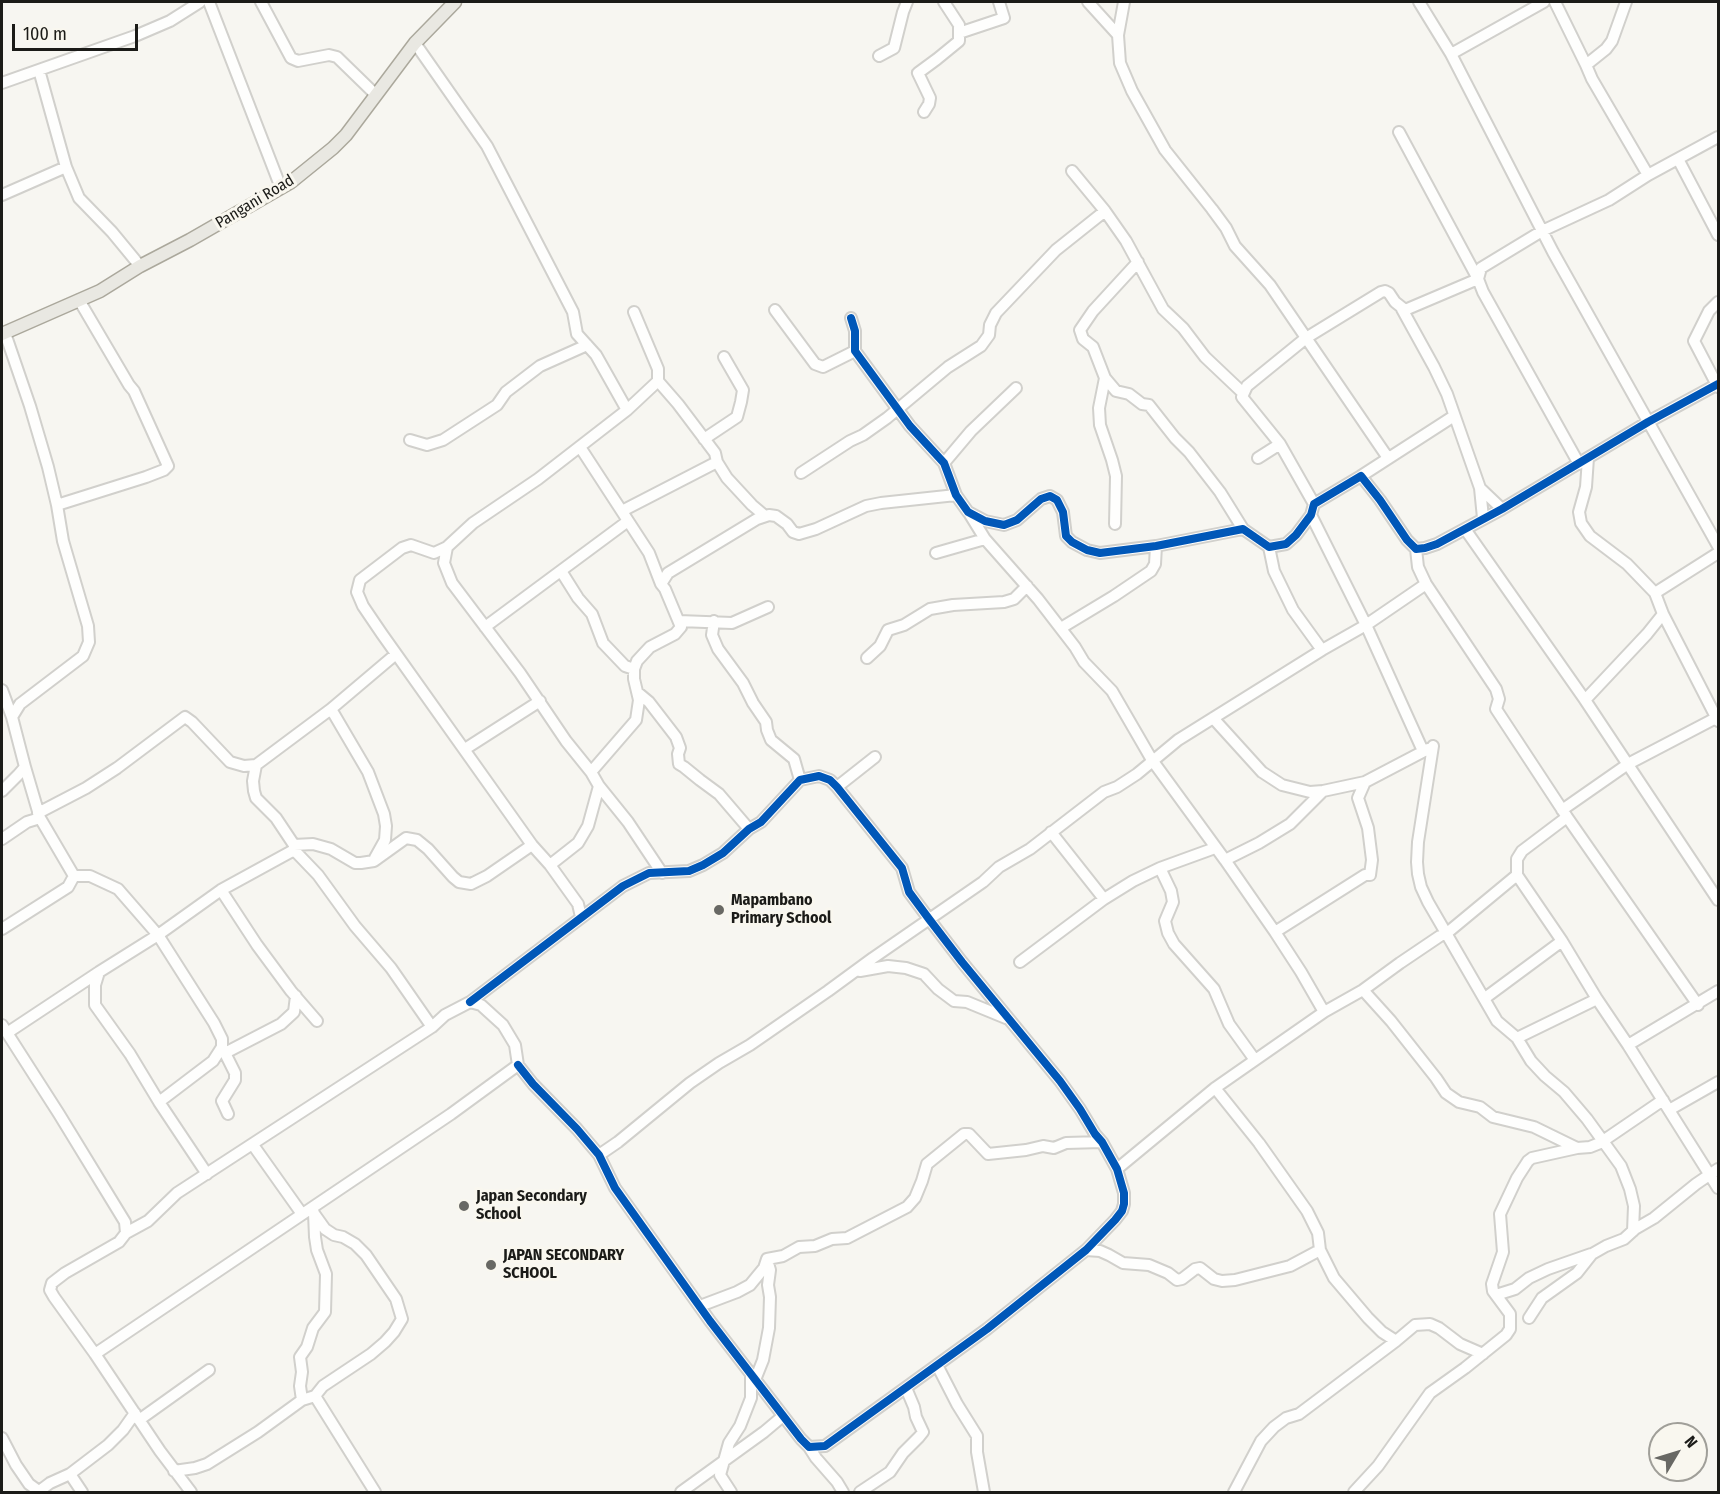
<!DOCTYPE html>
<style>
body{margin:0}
#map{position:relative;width:1720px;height:1494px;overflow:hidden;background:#f7f6f1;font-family:"Fira Sans Condensed",sans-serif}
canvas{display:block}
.frame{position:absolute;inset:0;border:3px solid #1b1b18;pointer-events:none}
.north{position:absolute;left:1648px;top:1422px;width:60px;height:60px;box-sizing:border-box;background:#f9f7ef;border:2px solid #a09f99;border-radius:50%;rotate:52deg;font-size:16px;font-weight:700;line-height:24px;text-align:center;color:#1b1b18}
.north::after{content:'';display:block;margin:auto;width:21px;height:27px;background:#686864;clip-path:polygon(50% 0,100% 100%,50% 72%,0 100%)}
.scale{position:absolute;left:12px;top:24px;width:126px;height:27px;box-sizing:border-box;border:3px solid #1b1b18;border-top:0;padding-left:8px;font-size:18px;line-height:21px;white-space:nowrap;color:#1b1b18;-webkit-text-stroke:4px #f9f7ef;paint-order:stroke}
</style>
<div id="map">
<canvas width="1720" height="1494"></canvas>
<div class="frame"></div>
<div class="north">N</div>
<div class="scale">100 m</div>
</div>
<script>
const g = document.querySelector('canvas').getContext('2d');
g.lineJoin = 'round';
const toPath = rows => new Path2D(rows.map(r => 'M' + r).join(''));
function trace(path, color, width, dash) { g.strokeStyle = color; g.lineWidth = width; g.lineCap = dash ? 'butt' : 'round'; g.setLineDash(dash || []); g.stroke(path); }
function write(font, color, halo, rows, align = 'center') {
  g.font = font + ' "Fira Sans Condensed",sans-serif'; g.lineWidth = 6; g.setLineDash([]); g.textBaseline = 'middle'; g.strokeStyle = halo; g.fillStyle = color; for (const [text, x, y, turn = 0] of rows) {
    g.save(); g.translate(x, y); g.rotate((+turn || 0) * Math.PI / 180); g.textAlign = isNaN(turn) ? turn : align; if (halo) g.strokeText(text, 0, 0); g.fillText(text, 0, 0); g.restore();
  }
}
const minor = toPath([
 [209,2,281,188],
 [261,2,291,58,298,61,329,55,337,57,375,94],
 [1088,2,1118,35],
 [1124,2,1118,35,1120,63,1132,91,1165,150,1212,209,1226,228,1235,246,1270,285,1388,458],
 [1419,2,1451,54,1553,252,1718,546],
 [1555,2,1586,65,1592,79,1648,175],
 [959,33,1004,18,999,2],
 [415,43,487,146,573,312,577,334,596,355,627,410],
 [1451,54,1544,2],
 [879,56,894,48,903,12,907,2],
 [1586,65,1606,49,1612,41,1626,2],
 [39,70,66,167,79,198,112,232,140,266],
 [2,83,135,36,170,21,200,2],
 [924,112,929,104,930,98,918,73,937,59,959,41,959,25,944,2],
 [1678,159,1718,235],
 [1072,171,1105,211,1126,241,1163,309,1183,328,1205,357,1243,393],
 [2,195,66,167],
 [1718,302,1709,311,1694,341,1718,387],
 [1402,309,1434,367,1447,394,1480,488,1502,509],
 [775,310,815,364,823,367,855,351],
 [634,312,658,369,658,381,678,404,715,453,717,462,727,478,752,505,765,516],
 [851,318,855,331,855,351,910,426,944,463,956,495,968,512,985,521,1004,525,1017,520,1041,499,1050,496,1057,500,1063,512,1066,536,1072,542,1087,550,1100,553,1156,546,1243,529,1269,547,1286,544,1296,535,1311,515,1314,504,1361,476,1380,500,1407,540,1416,549,1425,548,1437,544,1502,509,1648,422,1718,384],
 [1105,378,1116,391,1129,394,1142,404,1149,405,1175,438,1189,452,1220,492,1243,529],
 [658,381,627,410,538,479,473,523,447,547,444,563,452,583,520,673,566,741,591,772,599,786,628,822,662,873],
 [704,439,737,417,741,402,743,390,724,357],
 [410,440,427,445,443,440,497,405,506,392,540,366,587,345],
 [580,447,649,553,661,584],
 [1258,458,1280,444],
 [1588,458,1586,487,1579,512,1581,523,1590,536,1627,564,1655,593,1663,614,1718,721],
 [944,463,971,431,1016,388],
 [1579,464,1483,292,1478,279,1481,268,1542,231,1609,200,1648,175,1718,137],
 [801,473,850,441,863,435,887,418,948,367,981,346,989,335,990,325,996,313,1056,250,1105,211],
 [1361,476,1454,416],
 [1480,488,1483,518],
 [1314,504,1280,444,1242,397,1247,386,1306,338,1381,292,1385,291,1389,293,1395,302,1405,310,1478,279,1399,132],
 [57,505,146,477,164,470,168,466,134,391,129,385,79,300],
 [622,511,717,462],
 [969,513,985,539,1038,599,1075,647,1084,662,1112,691,1152,760,1225,860,1275,932,1301,972,1324,1012],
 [1311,515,1366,625,1423,751],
 [1115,524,1116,476,1112,460,1100,425,1099,408,1105,378,1093,347,1083,339,1080,330,1093,311,1138,262],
 [1465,529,1585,700,1718,900],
 [447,547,434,553,411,545,402,548,360,580,357,592,363,606,382,634,532,845,550,865,578,904,581,917],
 [1269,547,1274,571,1293,610,1322,650],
 [1416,549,1418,567,1426,584,1496,689,1499,699,1496,709,1567,817,1698,1005],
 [936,553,985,539],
 [561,571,578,598,592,614,603,643,625,666,634,669],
 [1655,593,1718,553],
 [679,621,732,623,768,607],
 [714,621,712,635,718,649,743,683,753,703,766,722,767,730,771,740,794,759,800,780],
 [485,627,628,521],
 [1061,628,1114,596,1151,571,1155,564,1156,546],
 [867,658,880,646,888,630,904,625,930,609,953,605,1004,602,1014,599,1027,586],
 [2,690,12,717],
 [637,692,649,702,676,737,680,748,678,754,679,764,684,767,700,780,719,794,749,829],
 [1585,700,1647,634,1663,614],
 [331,709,368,772,384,814,386,826,385,840,375,858],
 [1213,718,1262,772,1282,785,1310,792,1323,791,1365,782,1428,749],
 [1433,746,1418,842,1417,862,1418,874,1421,887,1428,902,1497,1021,1517,1038,1597,999],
 [465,749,540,701],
 [256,765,253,781,254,791,256,798,276,818,294,845],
 [591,772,636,720,639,700,634,679,634,669,637,661,650,647,675,634,681,627,665,589,661,584,668,573,757,519,769,515,776,516,787,524,793,532,799,534,816,529,866,506,881,503,956,495],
 [837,787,875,757],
 [2,791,18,775,25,767,12,717,20,704,83,656,89,642,88,626,63,541,57,505,48,467,30,406,5,333],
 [1562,810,1628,764,1718,717],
 [38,813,86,788,117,768,185,717,192,722,230,762,244,766,256,765,331,709,396,654],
 [1567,817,1522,851,1517,859,1517,875,1562,941,1597,999,1628,1045,1718,1188],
 [1051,832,1104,899],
 [2,839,27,822,40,818],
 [294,850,318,875,355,926,391,968,432,1027],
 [1225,860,1259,843,1290,824,1323,791],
 [550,865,578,843,588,826,599,786],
 [1160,868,1171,891,1173,902,1165,921,1168,933,1174,944,1214,989,1229,1024,1255,1060],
 [74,876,90,876,118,889,158,935,214,1023,222,1039,222,1047,213,1061,159,1102],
 [221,890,257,945,291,991,317,1021],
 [2,929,68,887,74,876,40,818,25,767],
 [1275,932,1365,875,1370,875,1372,860,1368,828,1358,798,1365,782],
 [1020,962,1104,899,1133,881,1160,868,1215,848],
 [860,971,888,966,906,968,924,974,938,989,954,1001,967,1002,1006,1018],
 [1363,990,1391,1021,1436,1078,1446,1093,1459,1102,1480,1107,1493,1117,1534,1127,1577,1148],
 [1485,998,1562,941],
 [470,1002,623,886,649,873,689,871,703,865,723,853,749,829,761,822,800,780,819,776,830,780,837,787,902,868,909,892,929,919,962,962,1060,1081,1080,1109,1095,1134,1102,1142,1117,1169,1124,1193,1124,1204,1122,1211,1115,1220,1086,1250,987,1329,825,1446,809,1447,801,1439,710,1321,615,1188,599,1155,577,1129,533,1084,518,1065],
 [2,1025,59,1114,125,1222,126,1233,119,1242,65,1273,52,1283,50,1290,54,1297,95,1354,160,1451,191,1492],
 [7,1033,99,972],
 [1517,1038,1531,1061,1545,1076,1564,1092,1587,1119,1621,1166,1630,1189,1634,1206,1633,1231],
 [1628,1045,1718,991],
 [222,1047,225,1053,281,1024,294,1012,296,996],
 [225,1053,235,1073,235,1080,222,1101,228,1114],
 [1215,1088,1259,1143,1307,1211,1318,1233,1320,1250,1334,1278,1368,1318,1382,1332,1396,1341],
 [1669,1110,1718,1082],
 [253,1145,302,1214],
 [599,1155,618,1142,690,1083,719,1063,750,1045,828,991,873,958,983,882,999,867,1030,849,1104,792,1117,787,1137,774,1178,740,1322,650,1366,625,1426,584],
 [1117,1169,1215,1088,1324,1012,1363,990,1400,963,1440,936,1447,933,1517,875],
 [207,1174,159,1102,130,1054,95,1005,95,985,99,972,158,935,221,890,294,850,294,845,313,844,331,849,355,863,361,863,374,861,406,838,417,840,428,849,453,877,459,882,471,884,487,876,532,845],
 [1086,1250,1100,1251,1109,1255,1123,1263,1149,1265,1168,1273,1177,1280,1182,1279,1195,1269,1200,1268,1214,1279,1222,1281,1235,1280,1290,1266,1320,1250],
 [1496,1295,1515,1289,1529,1278,1548,1269,1591,1254],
 [700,1306,737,1292,750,1285,764,1268,767,1259,783,1256,799,1247,815,1246,832,1239,847,1238,907,1207,915,1198,922,1181,927,1164,964,1134,969,1134,988,1154,1026,1150,1043,1146,1054,1148,1066,1143,1102,1142],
 [1529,1318,1542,1298,1577,1273,1592,1254,1606,1246,1624,1239,1635,1229,1654,1218,1696,1184,1718,1169],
 [95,1354,451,1114,518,1065,515,1045,503,1025,481,1005,470,1002,445,1015,432,1027,177,1193,148,1221,126,1233],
 [937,1365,957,1404,977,1436,977,1452,984,1492],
 [755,1380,763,1360,769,1328,770,1297,768,1285,770,1270,767,1260],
 [315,1396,375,1492],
 [302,1400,300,1386,302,1372,300,1357,307,1347,313,1328,325,1312,326,1274,317,1250,315,1237,314,1213],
 [139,1420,209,1370],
 [2,1438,16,1465,29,1484,40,1492],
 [809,1447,816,1458,837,1482,843,1492],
 [174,1471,195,1468,207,1464,258,1432,302,1400,315,1396,323,1386,371,1354,385,1342,394,1332,402,1319,396,1299,366,1255,355,1244,343,1237,334,1235,325,1229,315,1215],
 [70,1474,82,1492],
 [38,1492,50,1483,70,1474,108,1445,123,1430,135,1413],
 [681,1492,764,1432,783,1416],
 [731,1492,720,1475,729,1443,740,1426,751,1398,751,1374],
 [860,1492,890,1472,903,1453,919,1437,923,1432,916,1417,914,1407,906,1388],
 [1234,1492,1261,1441,1274,1427,1286,1418,1299,1414,1396,1341,1415,1325,1430,1324,1439,1328,1460,1344,1483,1354],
 [1354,1492,1378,1466,1430,1393,1465,1368,1506,1335,1510,1329,1510,1314,1493,1291,1492,1284,1503,1252,1500,1214,1517,1178,1528,1161,1532,1158,1577,1148,1590,1147,1600,1143,1663,1100]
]);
const major = toPath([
 [2,334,100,291,140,266,190,240,291,182,333,148,346,135,415,43,455,2]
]);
trace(minor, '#d1d0cc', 14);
trace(major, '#aba89c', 15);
trace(minor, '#fefefd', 10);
trace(major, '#e9e8e2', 12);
trace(toPath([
 [851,318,855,331,855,351,910,426,944,463,956,495,968,512,985,521,1004,525,1017,520,1041,499,1050,496,1057,500,1063,512,1066,536,1072,542,1087,550,1100,553,1156,546,1243,529,1269,547,1286,544,1296,535,1311,515,1314,504,1361,476,1380,500,1407,540,1416,549,1425,548,1437,544,1502,509,1648,422,1718,384],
 [470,1002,623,886,649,873,689,871,703,865,723,853,749,829,761,822,800,780,819,776,830,780,837,787,902,868,909,892,929,919,962,962,1060,1081,1080,1109,1095,1134,1102,1142,1117,1169,1124,1193,1124,1204,1122,1211,1115,1220,1086,1250,987,1329,825,1446,809,1447,801,1439,710,1321,615,1188,599,1155,577,1129,533,1084,518,1065]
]), '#0057b8', 8);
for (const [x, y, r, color] of [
 [719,910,6,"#686864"],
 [464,1206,6,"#686864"],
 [491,1265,6,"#686864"]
]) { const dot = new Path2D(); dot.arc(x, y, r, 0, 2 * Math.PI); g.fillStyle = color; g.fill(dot); trace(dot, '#f9f7ef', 2); }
write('16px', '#1b1b18', '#f9f7ef', [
 ["Pangani Road",255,202,-31]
]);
write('bold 16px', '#1b1b18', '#f9f7ef', [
 ["Mapambano",731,901],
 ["Primary School",731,919],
 ["Japan Secondary",476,1197],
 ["School",476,1215],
 ["JAPAN SECONDARY",503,1256],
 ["SCHOOL",503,1274]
], 'left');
</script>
